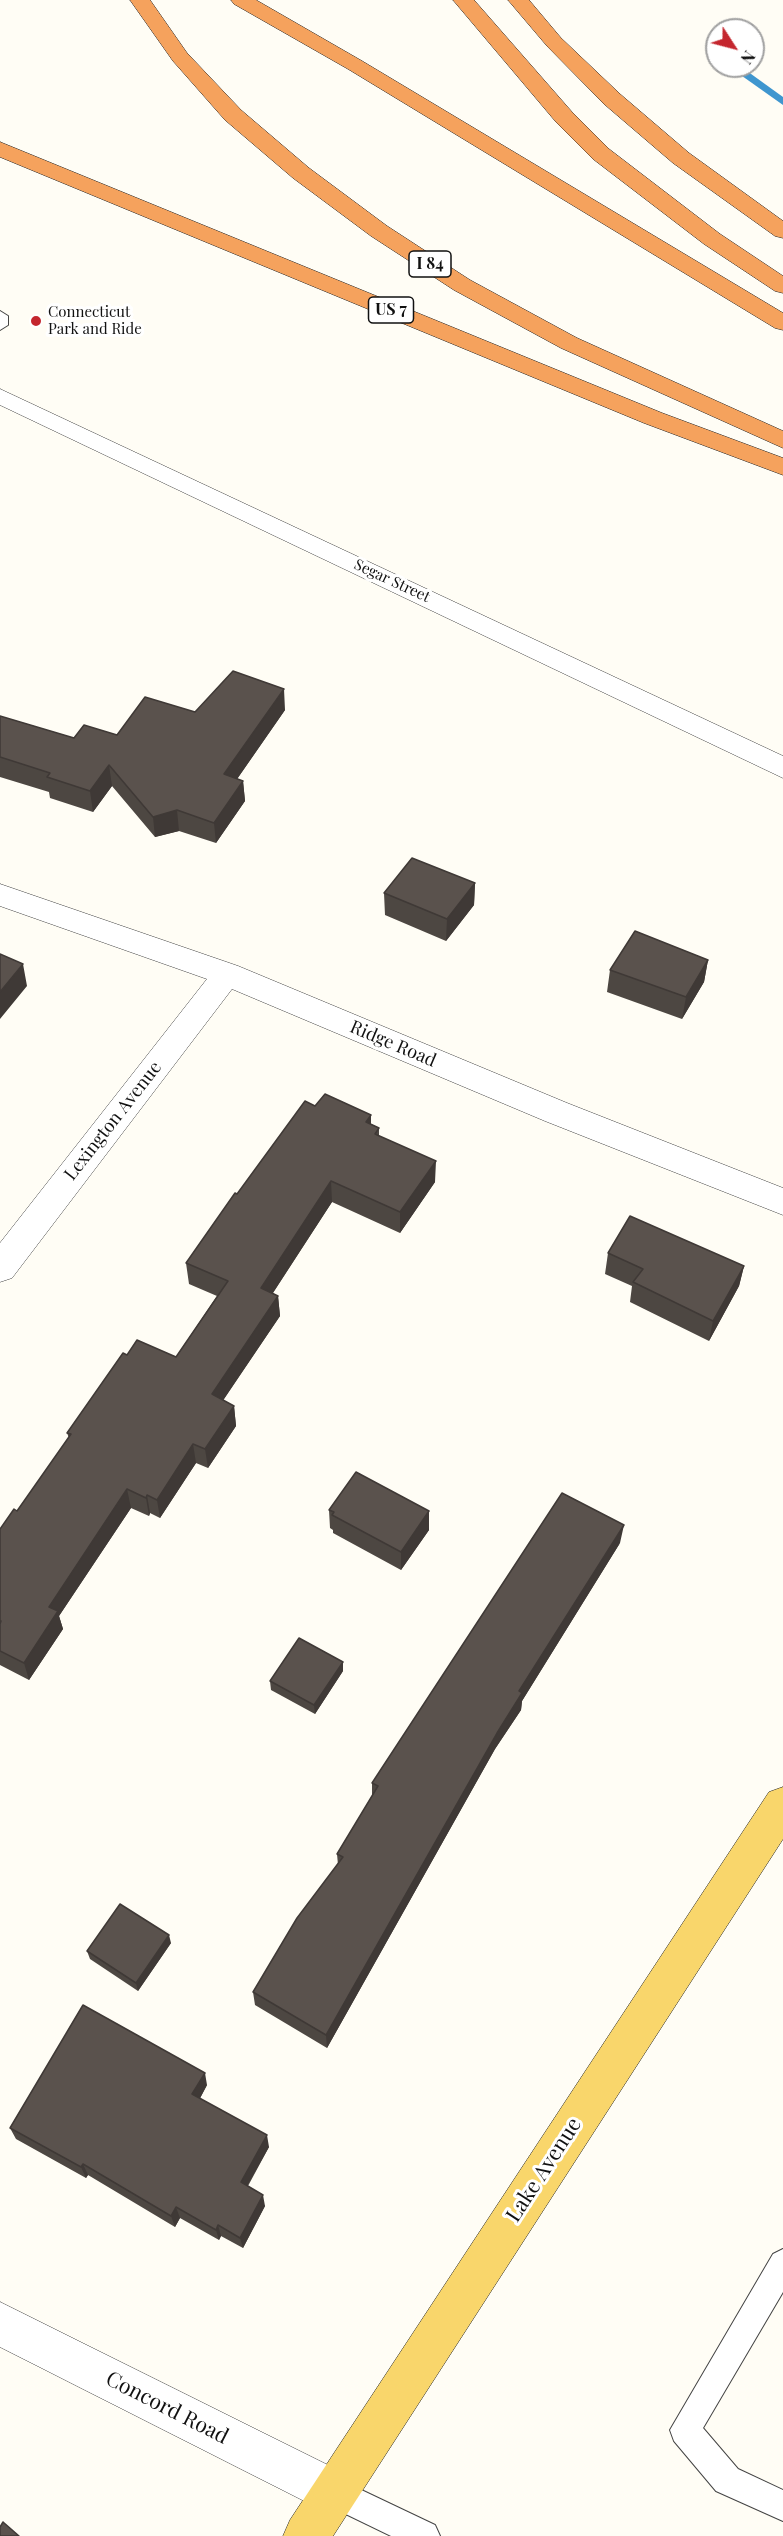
<!DOCTYPE html>
<style>
body{margin:0}
#map{position:relative;width:783px;height:2536px;overflow:hidden;background:#fffdf5;font-family:"Playfair Display",serif}
canvas{display:block}
.north{position:absolute;left:705px;top:18px;width:60px;height:60px;box-sizing:border-box;background:#fff;border:2px solid #a0a0a0;border-radius:50%;rotate:126deg;font-size:16px;font-weight:700;line-height:24px;text-align:center;color:#111}
.north::after{content:'';display:block;margin:auto;width:21px;height:27px;background:#c4262e;clip-path:polygon(50% 0,100% 100%,50% 72%,0 100%)}
</style>
<div id="map">
<canvas width="783" height="2536"></canvas>
<div class="north">N</div>
</div>
<script>
const g = document.querySelector('canvas').getContext('2d');
g.lineJoin = 'round';
const toPath = rows => new Path2D(rows.map(r => 'M' + r).join(''));
function fill(path, color) { g.fillStyle = color; g.fill(path, 'evenodd'); }
function trace(path, color, width, dash) { g.strokeStyle = color; g.lineWidth = width; g.lineCap = dash ? 'butt' : 'round'; g.setLineDash(dash || []); g.stroke(path); }
function write(font, color, halo, rows, align = 'center') {
  g.font = font + ' "Playfair Display",serif'; g.lineWidth = 6; g.setLineDash([]); g.textBaseline = 'middle'; g.strokeStyle = halo; g.fillStyle = color; for (const [text, x, y, turn = 0] of rows) {
    g.save(); g.translate(x, y); g.rotate((+turn || 0) * Math.PI / 180); g.textAlign = isNaN(turn) ? turn : align; if (halo) g.strokeText(text, 0, 0); g.fillText(text, 0, 0); g.restore();
  }
}
fill(toPath([
 [728,66,740,66,783,97,783,105,728,66]
]), '#3f96cf');
const lane = toPath([
 [0,311,8,316,8,325,0,330,0,311],
 [783,2249,783,2292,703,2428,738,2469,783,2490,783,2521,716,2491,674,2441,670,2430,773,2254,783,2249],
 [334,2477,435,2525,440,2536,391,2536,323,2503,319,2492,323,2481,334,2477]
]);
const street = toPath([
 [0,389,783,756,783,778,0,405,0,389],
 [0,884,238,966,567,1103,783,1188,783,1215,545,1121,232,989,12,1278,0,1282,0,1243,207,979,0,906,0,884],
 [0,2302,350,2476,357,2492,350,2508,334,2515,318,2508,0,2347,0,2302]
]);
const primary = toPath([
 [783,1787,783,1839,333,2536,283,2536,290,2520,769,1792,783,1787]
]);
const highway = toPath([
 [130,0,150,0,187,53,241,110,309,168,387,226,470,280,577,338,783,431,783,448,561,348,454,290,371,236,293,178,225,120,173,61,130,0],
 [231,0,256,0,362,61,783,313,783,330,775,328,348,69,234,4,231,0],
 [453,0,474,0,572,112,609,149,720,234,783,276,783,293,775,291,704,244,593,159,556,122,453,0],
 [508,0,529,0,561,38,620,94,689,153,783,221,783,238,775,236,673,163,604,104,547,46,508,0],
 [0,142,662,413,783,458,783,475,644,423,0,157,0,142]
]);
trace(lane, '#444', 2);
trace(street, '#444', 1);
trace(primary, '#222', 1);
trace(highway, '#222', 1);
fill(lane, '#fff');
fill(street, '#fff');
fill(primary, '#f9d66b');
fill(highway, '#f5a25d');
fill(toPath([
 [285,710,237,779,243,781,245,801,216,843,179,831,155,837,112,786,93,812,50,798,49,792,0,777,0,716,74,738,117,735,195,712],
 [475,883,474,905,446,941,385,915,384,893],
 [708,960,704,982,682,1019,607,992,610,970],
 [315,1106,371,1115,371,1124,379,1128,379,1136,435,1182,400,1233,332,1202,273,1293,278,1296,280,1316,223,1400,234,1406,236,1426,208,1468,196,1463,160,1518,150,1513,149,1516,131,1508,59,1616,63,1629,29,1680,0,1665,0,1529,17,1511,69,1438,67,1433,127,1355,176,1357,217,1296,189,1284,186,1263,237,1194],
 [608,1253,744,1266,739,1286,709,1341,630,1302,632,1286,605,1274],
 [329,1510,429,1511,429,1530,401,1570,333,1533,333,1530,330,1528],
 [620,1543,522,1701,521,1710,495,1749,327,2048,255,2005,253,1992,338,1865,337,1854,372,1796,372,1783],
 [343,1671,315,1714,271,1690,270,1681],
 [171,1943,138,1991,90,1959,87,1951],
 [207,2085,200,2098,269,2147,248,2186,265,2206,243,2248,221,2236,219,2240,180,2218,175,2227,88,2175,86,2178,16,2139,10,2128]
]), '#4d4742');
fill(toPath([
 [284,689,285,710,226,795,224,774],
 [109,765,112,786,93,812,90,791],
 [243,781,245,801,216,843,214,823],
 [177,810,179,831,155,837,153,817],
 [475,883,474,905,446,941,447,919],
 [708,960,704,982,682,1019,686,997],
 [23,964,27,986,0,1019,0,992],
 [371,1115,371,1136,366,1122],
 [436,1161,435,1182,400,1233,400,1212],
 [331,1181,332,1202,263,1308,261,1288],
 [744,1266,739,1286,709,1341,713,1321],
 [278,1296,280,1316,214,1414,212,1394],
 [234,1406,236,1426,208,1468,205,1449],
 [193,1444,196,1463,160,1518,157,1500],
 [127,1489,131,1508,59,1616,63,1629,29,1680,24,1663,49,1607],
 [147,1495,150,1513,149,1516,146,1498],
 [429,1511,429,1530,401,1570,401,1552],
 [624,1525,620,1543,522,1701,521,1710,495,1749,327,2048,326,2035,497,1733,519,1691],
 [343,1662,343,1671,315,1714,314,1705],
 [169,1935,171,1943,138,1991,136,1983],
 [205,2073,207,2085,196,2106,192,2094],
 [267,2135,269,2147,243,2193,241,2182],
 [83,2164,88,2175,86,2178,81,2167],
 [263,2195,265,2206,243,2248,240,2238],
 [176,2207,180,2218,175,2227,171,2216],
 [218,2225,221,2236,219,2240,216,2230]
]), '#3f3936');
const building = toPath([
 [233,671,284,689,224,774,243,781,214,823,177,810,153,817,109,765,90,791,47,777,50,773,0,757,0,716,74,738,84,725,117,735,145,697,195,712,233,671],
 [412,858,475,883,447,919,384,893,412,858],
 [635,931,708,960,686,997,610,970,635,931],
 [0,954,23,964,0,992,0,954],
 [325,1094,371,1115,366,1122,379,1128,375,1134,436,1161,400,1212,331,1181,261,1288,278,1296,212,1394,234,1406,205,1449,193,1444,157,1500,147,1495,146,1498,127,1489,49,1607,58,1611,24,1663,0,1651,0,1624,1,1621,0,1621,0,1529,14,1509,17,1511,71,1434,67,1433,123,1353,127,1355,137,1340,176,1357,228,1281,186,1263,235,1193,237,1194,305,1101,315,1106,325,1094],
 [630,1216,744,1266,713,1321,633,1282,643,1269,608,1253,630,1216],
 [356,1472,429,1511,401,1552,332,1515,334,1512,329,1510,356,1472],
 [562,1493,624,1525,519,1691,522,1693,497,1733,326,2035,253,1992,297,1918,343,1857,337,1854,378,1786,372,1783,562,1493],
 [299,1638,343,1662,314,1705,270,1681,299,1638],
 [120,1904,169,1935,136,1983,87,1951,120,1904],
 [83,2005,205,2073,192,2094,267,2135,241,2182,263,2195,240,2238,218,2225,216,2230,176,2207,171,2216,83,2164,81,2167,10,2128,83,2005],
 [3,2522,19,2536,0,2536,0,2527,3,2522]
]);
fill(building, '#5a524d');
trace(building, '#3f3936', 1.5);
for (const [x, y, r, color] of [
 [36,321,6,"#c4262e"]
]) { const dot = new Path2D(); dot.arc(x, y, r, 0, 2 * Math.PI); g.fillStyle = color; g.fill(dot); trace(dot, '#fff', 2); }
write('15px', '#111', '#fff', [
 ["Connecticut",48,312],
 ["Park and Ride",48,329]
], 'left');
write('15px', '#111', '#fff', [
 ["Segar Street",392,581,25]
]);
for (const [x, y, w] of [
 [430,264,42],
 [391,310,45]
]) { const box = new Path2D(); box.roundRect(x - w / 2, y - 13, w, 26, 4.5); g.fillStyle = '#fff'; g.fill(box); trace(box, '#111', 1.5); }
write('bold 16px', '#111', null, [
 ["I 84",430,264],
 ["US 7",391,310]
]);
write('18px', '#111', '#fff', [
 ["Ridge Road",393,1044,23],
 ["Lexington Avenue",113,1121,-52]
]);
write('21px', '#111', '#fff', [
 ["Lake Avenue",544,2170,-57],
 ["Concord Road",167,2408,27]
]);
</script>
